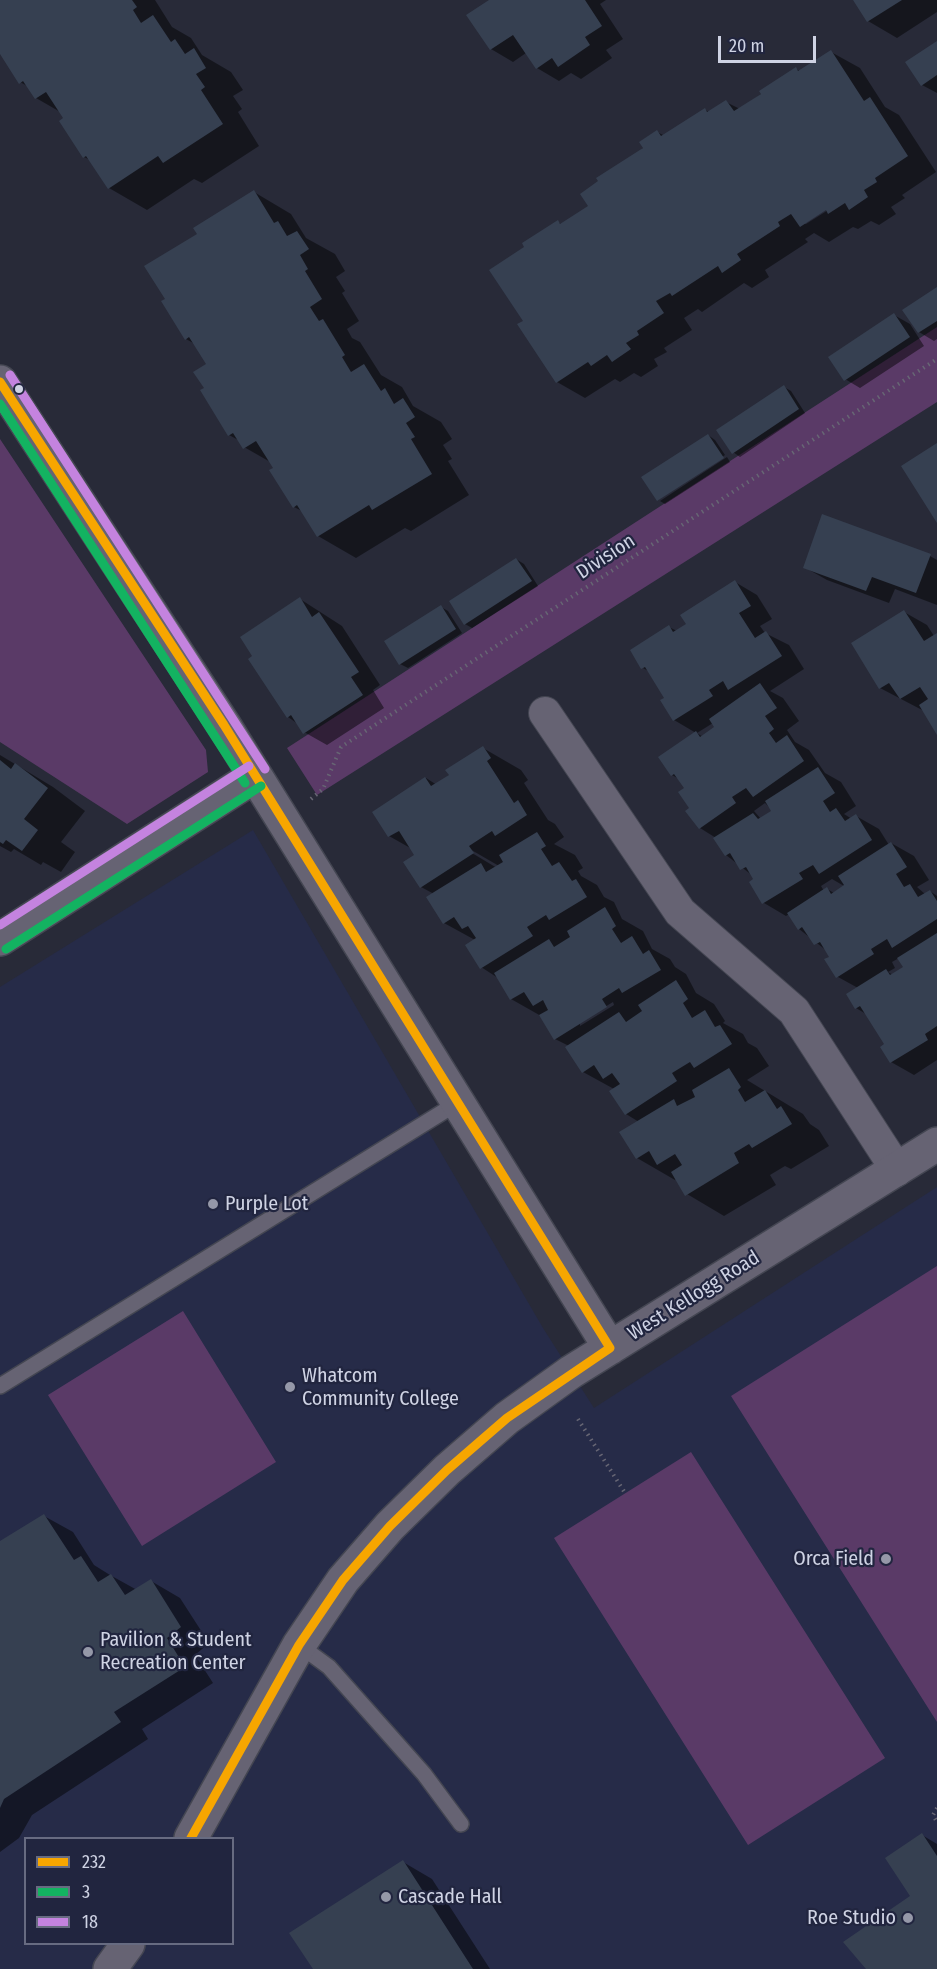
<!DOCTYPE html>
<style>
body{margin:0}
#map{position:relative;width:937px;height:1969px;overflow:hidden;background:#282a38;font-family:"Fira Sans Condensed",sans-serif}
canvas{display:block}
.legend{position:absolute;left:24px;top:1837px;width:210px;height:108px;box-sizing:border-box;background:#21253f;border:2px solid #676b81;margin:0;padding:8px 10px;list-style:none;font-size:18px;color:#cfd3e4}
.legend li{display:flex;align-items:center;gap:12px;height:30px}
.legend b{width:30px;border:2px solid #676b81}
.scale{position:absolute;left:718px;top:36px;width:98px;height:27px;box-sizing:border-box;border:3px solid #cfd3e4;border-top:0;padding-left:8px;font-size:18px;line-height:21px;white-space:nowrap;color:#cfd3e4;-webkit-text-stroke:4px #21253f;paint-order:stroke}
</style>
<div id="map">
<canvas width="937" height="1969"></canvas>
<ul class="legend">
<li><b style="height:8px;background:#f7a600"></b>232</li>
<li><b style="height:8px;background:#13b361"></b>3</li>
<li><b style="height:8px;background:#c483df"></b>18</li>
</ul>
<div class="scale">20 m</div>
</div>
<script>
const g = document.querySelector('canvas').getContext('2d');
g.lineJoin = 'round';
function fill(path, color) { g.fillStyle = color; g.fill(path, 'evenodd'); }
const toPath = rows => new Path2D(rows.map(r => 'M' + r).join(''));
function trace(path, color, width, dash) { g.strokeStyle = color; g.lineWidth = width; g.lineCap = dash ? 'butt' : 'round'; g.setLineDash(dash || []); g.stroke(path); }
function write(font, color, halo, rows, align = 'center') {
  g.font = font + ' "Fira Sans Condensed",sans-serif'; g.lineWidth = 4.5; g.setLineDash([]); g.textBaseline = 'middle'; g.strokeStyle = halo; g.fillStyle = color; for (const [text, x, y, turn = 0] of rows) {
    g.save(); g.translate(x, y); g.rotate((+turn || 0) * Math.PI / 180); g.textAlign = isNaN(turn) ? turn : align; if (halo) g.strokeText(text, 0, 0); g.fillText(text, 0, 0); g.restore();
  }
}
fill(toPath([
 [253,830,543,1328,594,1408,937,1187,937,1969,0,1969,0,987],
 [26,1838,232,1838,232,1944,26,1944]
]), '#262b48');
fill(toPath([
 [937,327,937,402,317,795,287,748],
 [0,439,206,750,208,772,127,824,0,742],
 [937,1266,937,1722,731,1396],
 [183,1311,276,1462,142,1546,48,1395],
 [691,1452,885,1758,748,1845,554,1538]
]), '#5a3a67');
fill(toPath([
 [0,0,155,0,172,27,191,38,202,55,231,72,243,90,233,96,242,109,238,112,259,146,202,183,194,179,147,210,109,188,92,161,84,157,62,113,36,98,29,87,20,82,0,52],
 [492,0,606,0,600,4,623,39,606,50,612,58,581,79,571,73,559,81,537,68,526,53,513,62,491,49],
 [855,0,937,0,937,12,897,38,868,21],
 [937,43,937,93,922,85],
 [831,52,860,68,885,107,899,115,936,172,902,195,905,198,891,207,896,214,879,225,871,221,858,229,853,227,829,242,814,233,805,239,808,242,765,270,769,277,752,288,744,283,702,312,698,309,684,318,692,330,664,348,667,352,654,359,658,366,641,377,634,373,620,382,615,379,585,398,557,382,525,321,526,247,558,222,562,225,590,207,657,132,665,136,705,110,710,112,726,102,740,109,796,69,800,71],
 [831,204,833,207,806,224,801,224],
 [254,192,291,214,306,238,335,254,345,271,336,277,345,291,342,293,359,321,347,329,352,338,360,342,381,375,402,387,413,406,441,422,452,439,443,445,452,459,448,461,469,495,411,531,405,528,356,558,318,536,302,511,294,507,272,463,244,447,240,441,229,435,206,389,208,364,195,344,186,339,167,299,199,235],
 [937,289,937,339,934,341,919,332],
 [894,315,910,324,924,346,860,388,845,379],
 [784,387,791,391,805,413,740,457,733,452],
 [708,435,715,440,725,455,658,500,643,478],
 [727,457,730,462,665,504,660,501],
 [930,556,937,560,937,605,895,589,889,603,827,580,804,567],
 [516,559,524,564,538,586,472,628,465,624],
 [735,582,757,595,772,619,760,626,765,633,789,645,804,669,770,691,783,698,799,721,787,730,795,742,809,750,825,773,841,782,856,806,844,814,852,819,856,816,879,829,889,845,891,843,914,856,929,880,917,887,925,894,930,891,937,896,937,1060,914,1075,891,1062,886,1045,866,1014,856,1008,858,988,838,977,827,951,799,929,789,914,786,916,764,903,753,876,726,855,716,838,700,828,686,789,679,779,672,775,696,733,674,720,666,698,650,672,643,668,669,627,677,631,688,624],
 [713,723,716,728,703,737,697,733],
 [765,803,773,811,761,819,754,811],
 [832,879,844,886,834,893,827,889,824,891,821,886],
 [899,958,905,968,893,975,888,972,895,968,892,962],
 [300,599,342,626,380,685,373,690,384,708,327,745,304,732,298,724,288,717,254,656],
 [441,607,448,611,462,633,408,668,400,664],
 [904,612,927,625,934,636,937,634,937,732,924,711,880,688],
 [483,748,521,770,528,780,524,783,548,820,555,824,564,837,554,844,575,855,583,868,578,871,581,876,597,885,604,897,614,902,622,919,643,931,652,949,670,959,675,967,686,974,696,993,714,1004,725,1021,723,1023,743,1034,748,1043,757,1048,769,1066,747,1080,803,1114,810,1124,819,1130,829,1146,791,1169,785,1166,770,1175,776,1185,724,1216,687,1194,677,1178,675,1180,637,1158,639,1122,626,1114,614,1089,583,1072,569,1046,555,1039,541,1016,511,999,498,978,481,967,475,940,444,923,434,894,421,887,416,856,412,849,389,836,374,812,426,778,437,785],
 [468,848,499,866,497,868,467,850],
 [613,1002,614,1005,580,1026,580,1022],
 [0,755,53,787,85,811,61,842,75,852,61,872,43,862,41,865,14,849,11,852,0,846],
 [44,1516,73,1532,94,1565,110,1575,137,1590,151,1581,180,1598,209,1643,195,1655,213,1683,142,1729,148,1739,32,1815,19,1838,0,1852,0,1543],
 [922,1835,937,1844,937,1969,868,1969,913,1897],
 [403,1862,432,1879,490,1969,314,1969]
]), '#0007');
fill(toPath([
 [0,0,132,0,137,7,133,10,141,23,153,15,171,42,175,39,185,54,194,48,206,68,196,74,205,87,201,90,223,124,163,163,158,156,108,189,86,156,83,158,59,121,63,118,46,92,35,99,23,81,19,84,0,54],
 [489,0,585,0,602,26,585,37,590,45,558,67,552,58,536,69,513,35,490,50,466,15],
 [853,0,902,0,867,22],
 [937,41,937,75,921,86,905,62],
 [831,50,864,101,870,97,908,156,875,178,877,182,864,190,868,197,849,210,845,203,828,214,826,210,800,227,791,214,778,222,780,226,737,254,741,260,722,273,718,266,672,296,670,293,656,301,664,313,637,331,639,335,626,343,631,349,612,362,607,355,591,366,588,362,556,383,517,324,523,321,489,270,524,247,522,243,558,220,560,224,588,206,580,194,598,181,596,178,643,148,639,142,657,130,661,136,705,108,707,112,726,100,734,111,761,94,759,91,796,67,798,71],
 [254,190,274,223,278,221,287,236,297,231,309,249,300,255,308,269,305,271,322,299,310,307,319,321,323,319,345,355,342,357,351,372,364,364,381,391,385,388,394,404,403,398,415,417,406,423,415,437,411,439,432,474,372,510,369,505,317,537,297,505,293,508,269,470,273,468,256,441,243,449,233,433,228,436,200,390,204,388,193,372,206,364,189,337,185,340,161,301,165,299,144,266,197,234,193,228],
 [937,287,937,321,918,333,902,310],
 [894,313,910,337,844,381,828,357],
 [784,385,799,409,732,454,716,430],
 [708,434,724,458,657,501,641,477],
 [937,443,937,523,901,466],
 [822,514,931,554,916,593,872,577,866,591,803,568],
 [516,558,532,581,464,625,449,601],
 [735,580,751,606,739,613,755,638,766,631,782,656,728,690,723,681,709,690,713,696,673,721,660,700,664,698,645,667,641,669,630,650,669,625,673,632,686,624,680,615],
 [300,597,312,617,319,612,359,672,351,677,363,695,303,734,291,715,287,718,248,659,252,656,240,637],
 [441,605,456,629,399,665,384,641],
 [904,610,924,641,937,633,937,735,919,705,928,699,920,687,900,699,889,683,879,689,851,643],
 [760,683,777,708,765,716,774,729,769,733,776,743,787,735,804,761,753,797,746,788,732,797,736,803,699,829,685,811,689,808,678,792,684,788,674,774,671,776,658,757,696,731,700,737,714,727,709,719],
 [483,746,491,758,487,761,514,803,518,800,527,815,495,836,492,831,469,846,474,853,420,888,403,862,414,855,399,831,388,837,372,812,425,777,431,786,449,775,445,770],
 [0,760,11,769,15,763,48,788,24,819,38,830,22,851,6,840,3,844,0,842],
 [818,767,835,793,823,801,830,812,836,808,845,821,856,814,872,840,819,874,813,865,799,873,803,879,762,904,749,882,753,879,746,867,740,870,730,853,725,856,713,838,753,813,758,819,771,811,765,801],
 [537,832,546,846,541,849,552,866,559,862,572,881,576,879,587,897,549,920,546,915,527,927,533,936,480,969,465,945,476,938,468,926,462,929,454,917,443,924,426,897,481,863,486,872,503,862,499,855],
 [891,842,907,867,896,874,904,887,910,884,918,897,930,890,937,901,937,919,892,948,887,939,871,949,874,954,836,978,824,959,829,957,820,942,814,945,802,927,798,930,787,913,827,887,831,894,844,885,838,876],
 [605,907,616,926,612,929,621,943,632,936,643,954,649,950,661,970,622,993,619,988,602,999,607,1007,554,1040,539,1015,548,1010,543,1000,533,1006,524,992,510,1000,494,973,549,939,554,947,570,937,567,931],
 [937,933,937,1026,925,1034,928,1040,890,1063,880,1047,884,1044,860,1006,855,1009,846,994,886,969,890,975,903,967,897,958],
 [676,980,688,999,683,1003,692,1018,705,1010,715,1027,720,1025,732,1044,694,1068,690,1062,672,1073,677,1081,625,1115,609,1091,620,1084,612,1073,603,1079,594,1065,582,1073,565,1047,619,1012,626,1022,642,1011,638,1005],
 [729,1068,741,1087,738,1090,745,1102,765,1090,777,1109,781,1106,792,1124,752,1148,749,1144,734,1153,739,1163,685,1196,671,1172,682,1165,675,1154,657,1165,649,1151,636,1159,619,1132,674,1099,677,1106,695,1097,692,1090],
 [44,1514,74,1560,81,1556,98,1582,111,1574,125,1595,151,1579,181,1627,167,1638,185,1667,114,1712,121,1722,4,1799,0,1808,0,1541],
 [922,1833,937,1856,937,1969,866,1969,843,1942,910,1896,885,1858],
 [403,1860,473,1969,313,1969,289,1933]
]), '#364051');
const service = toPath([
 [0,1386,459,1102],
 [299,1645,329,1667,424,1774,461,1824]
]);
const minor = toPath([
 [545,713,680,912,794,1011,897,1170]
]);
const tertiary = toPath([
 [0,382,224,725,610,1348],
 [0,939,255,776],
 [191,1838,299,1645,343,1580,390,1526,447,1470,507,1418,571,1372,937,1144],
 [110,1969,128,1944]
]);
trace(service, '#444652', 18);
trace(minor, '#444652', 34);
trace(tertiary, '#444652', 36);
trace(toPath([
 [311,799,323,789,341,747,937,359],
 [578,1419,625,1493],
 [937,1808,933,1815,937,1822]
]), '#676674', 4, [1.5, 4.5]);
trace(service, '#666373', 15);
trace(minor, '#666373', 32);
trace(tertiary, '#666373', 33);
trace(toPath([
 [0,382,224,725,610,1348],
 [191,1838,299,1645,343,1580,390,1526,447,1470,507,1418,610,1348]
]), '#f7a600', 9);
trace(toPath([
 [0,404,245,783],
 [6,949,261,786]
]), '#13b361', 9);
trace(toPath([
 [10,375,265,769],
 [0,925,249,766]
]), '#c483df', 9);
for (const [x, y, r, color] of [
 [19,389,5,"#cfd3e4"],
 [213,1204,6,"#9598a8"],
 [290,1387,6,"#9598a8"],
 [886,1559,6,"#9598a8"],
 [88,1652,6,"#9598a8"],
 [386,1897,6,"#9598a8"],
 [908,1918,6,"#9598a8"]
]) { const dot = new Path2D(); dot.arc(x, y, r, 0, 2 * Math.PI); g.fillStyle = color; g.fill(dot); trace(dot, '#21253f', 2); }
write('20px', '#cfd3e4', '#21253f', [
 ["Division",606,557,-33],
 ["West Kellogg Road",694,1296,-32]
]);
write('20px', '#cfd3e4', '#21253f', [
 ["Purple Lot",225,1204],
 ["Whatcom",302,1376],
 ["Community College",302,1399],
 ["Orca Field",874,1559,"right"],
 ["Pavilion & Student",100,1640],
 ["Recreation Center",100,1663],
 ["Cascade Hall",398,1897],
 ["Roe Studio",896,1918,"right"]
], 'left');
</script>
